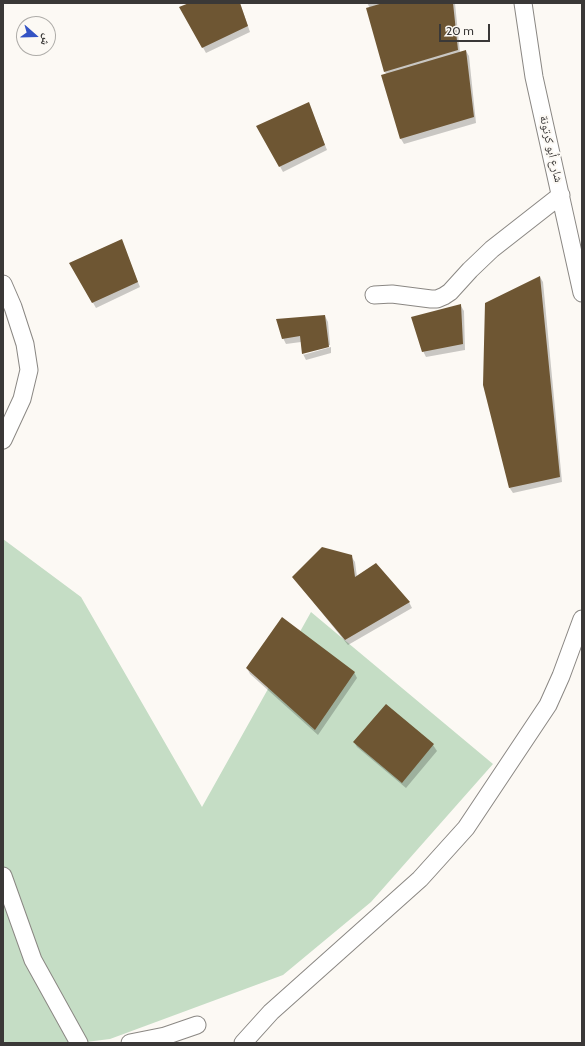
<!DOCTYPE html>
<meta charset="utf-8">
<style>
body{margin:0}
#map{position:relative;width:585px;height:1046px;overflow:hidden;background:#fcf9f4;font-family:Cabin,"Noto Naskh Arabic",sans-serif}
canvas{display:block}
.frame{position:absolute;inset:0;border:4px solid #3a3837;pointer-events:none}
.north{position:absolute;left:16px;top:16px;width:40px;height:40px;box-sizing:border-box;background:#fcf9f4;border:1px solid #aeaca8;border-radius:50%;rotate:110deg;font-size:11px;font-weight:700;line-height:16px;text-align:center;color:#3a3837}
.north::after{content:'';display:block;margin:auto;width:14px;height:18px;background:#3453c4;clip-path:polygon(50% 0,100% 100%,50% 72%,0 100%)}
.scale{position:absolute;left:439px;top:24px;width:51px;height:18px;box-sizing:border-box;border:2px solid #3a3837;border-top:0;padding-left:5px;font-size:12px;line-height:14px;white-space:nowrap;color:#3a3837;-webkit-text-stroke:3px #fcf9f4;paint-order:stroke}
</style>
<div id="map">
<canvas width="585" height="1046"></canvas>
<div class="frame"></div>
<div class="north">ش</div>
<div class="scale">20 m</div>
</div>
<script>
const g = document.querySelector('canvas').getContext('2d');
g.lineJoin = 'round';
function fill(path, color) { g.fillStyle = color; g.fill(path, 'evenodd'); }
const toPath = rows => new Path2D(rows.map(r => 'M' + r).join(''));
function trace(path, color, width, dash) { g.strokeStyle = color; g.lineWidth = width; g.lineCap = dash ? 'butt' : 'round'; g.setLineDash(dash || []); g.stroke(path); }
function write(font, color, halo, rows, align = 'center') {
  g.font = font + ' Cabin,"Noto Naskh Arabic",sans-serif'; g.lineWidth = 4; g.setLineDash([]); g.textBaseline = 'middle'; g.strokeStyle = halo; g.fillStyle = color; for (const [text, x, y, turn = 0] of rows) {
    g.save(); g.translate(x, y); g.rotate((+turn || 0) * Math.PI / 180); g.textAlign = isNaN(turn) ? turn : align; if (halo) g.strokeText(text, 0, 0); g.fillText(text, 0, 0); g.restore();
  }
}
fill(toPath([
 [3,539,81,597,202,807,311,612,493,764,371,902,283,975,110,1039,78,1043,3,1043]
]), '#c5ddc5');
fill(toPath([
 [192,3,240,3,250,32,206,53,181,8],
 [367,3,455,3,460,53,466,51,469,56,476,123,404,144,401,139,383,76,387,75,385,72,370,8],
 [309,104,327,150,283,172,258,126],
 [121,240,140,287,96,308,70,263],
 [540,277,543,282,562,482,513,493,509,487],
 [461,306,464,311,465,350,426,357,423,351],
 [325,316,328,322,330,345,303,353,303,355,331,347,331,353,306,360,303,354,301,342,286,344,283,338],
 [351,556,355,562,357,577,409,602,412,608,348,645,297,582],
 [247,668,354,672,357,678,318,735,250,674],
 [386,705,433,745,437,751,406,788,357,747,354,742]
]), '#0003');
fill(toPath([
 [189,3,240,3,248,26,202,48,179,7],
 [383,3,453,3,458,50,384,72,366,8],
 [466,50,474,117,400,139,381,75],
 [309,102,325,145,279,167,256,126],
 [122,239,138,282,92,303,69,263],
 [540,276,560,477,509,488,483,385,485,303],
 [461,304,463,344,422,352,411,317],
 [325,315,329,347,302,354,300,336,282,339,276,319],
 [322,547,352,555,355,577,376,563,410,602,345,640,292,577],
 [282,617,355,672,315,730,246,668],
 [386,704,434,744,402,783,353,742]
]), '#6e5633');
const street = toPath([
 [523,3,534,77,582,293],
 [3,284,13,307,25,344,29,370,22,399,3,440],
 [374,295,392,294,431,299,437,299,444,296,450,292,470,270,492,249,561,195],
 [3,876,33,960,79,1043],
 [130,1043,165,1036,197,1025],
 [243,1043,271,1012,420,879,466,828,548,705,561,676,582,619]
]);
trace(street, '#8a8783', 19);
trace(street, '#fff', 17);
write('12px', '#3a3837', '#fcf9f4', [
 ["شارع أبو كرتونة",551,149,77]
]);
</script>
